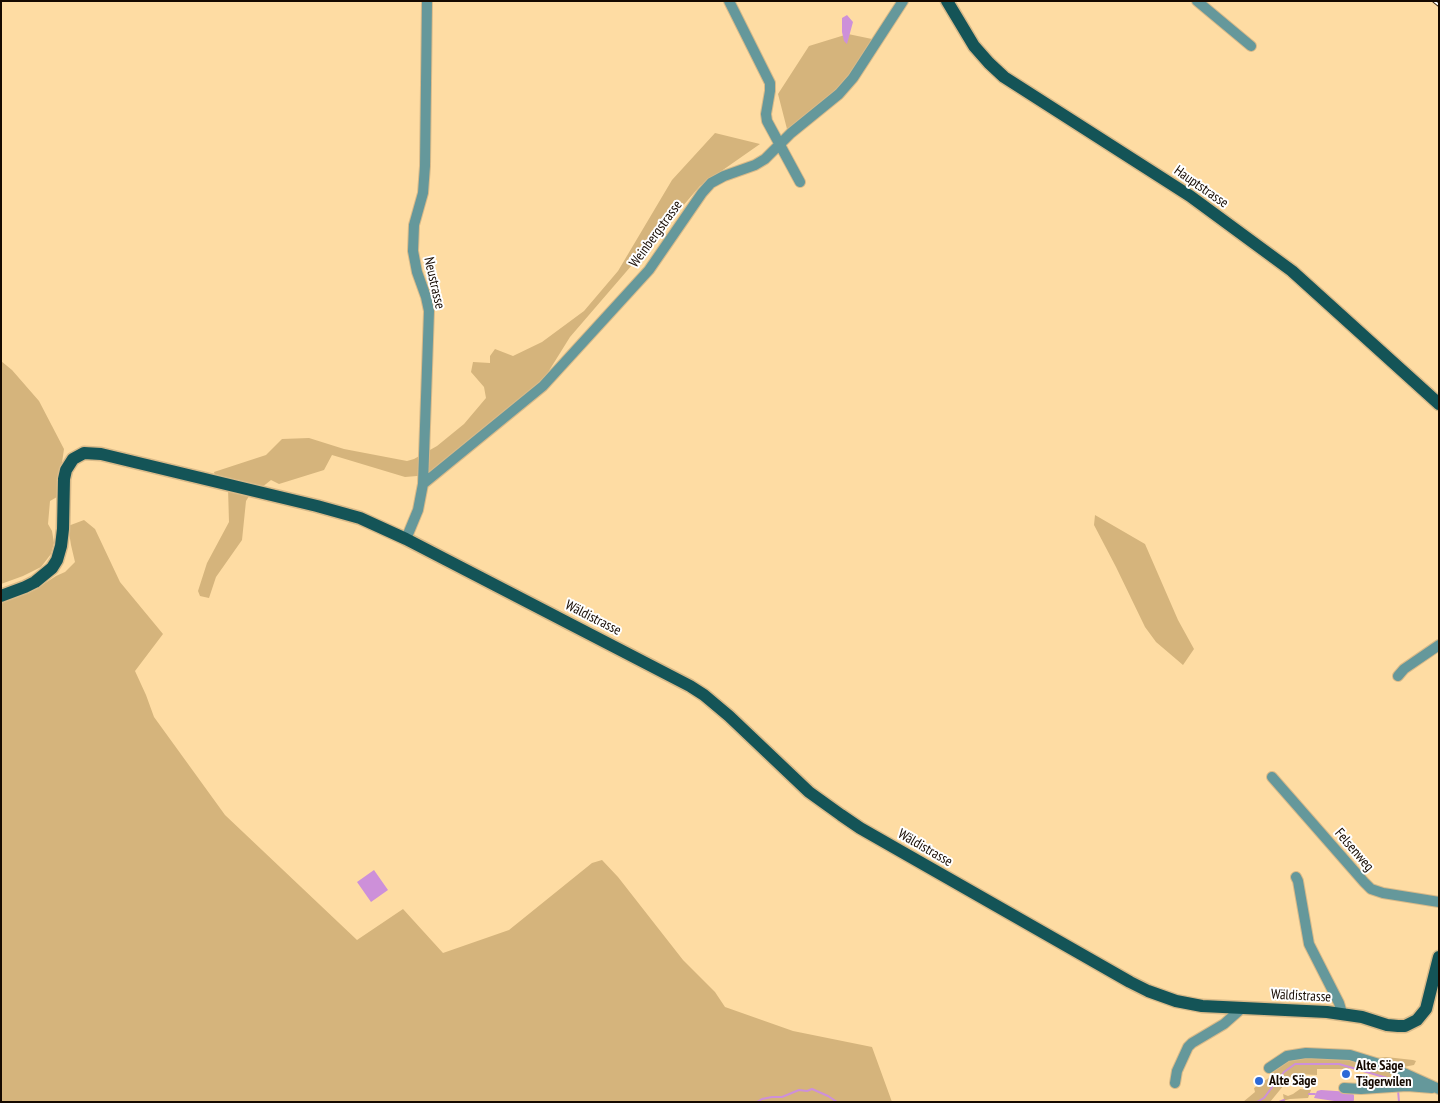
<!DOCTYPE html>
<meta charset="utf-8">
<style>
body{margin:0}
#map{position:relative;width:1440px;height:1103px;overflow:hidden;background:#fedca3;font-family:"PT Sans Narrow",sans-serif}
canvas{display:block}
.frame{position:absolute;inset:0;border:2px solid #150900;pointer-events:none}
</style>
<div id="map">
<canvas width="1440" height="1103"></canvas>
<div class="frame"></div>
</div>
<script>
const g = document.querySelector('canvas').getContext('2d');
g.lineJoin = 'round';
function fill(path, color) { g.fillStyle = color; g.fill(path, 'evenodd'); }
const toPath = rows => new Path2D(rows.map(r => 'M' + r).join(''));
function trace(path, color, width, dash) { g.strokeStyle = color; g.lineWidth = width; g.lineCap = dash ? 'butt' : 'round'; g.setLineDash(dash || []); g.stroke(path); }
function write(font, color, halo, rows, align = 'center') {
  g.font = font + ' "PT Sans Narrow",sans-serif'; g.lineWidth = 4; g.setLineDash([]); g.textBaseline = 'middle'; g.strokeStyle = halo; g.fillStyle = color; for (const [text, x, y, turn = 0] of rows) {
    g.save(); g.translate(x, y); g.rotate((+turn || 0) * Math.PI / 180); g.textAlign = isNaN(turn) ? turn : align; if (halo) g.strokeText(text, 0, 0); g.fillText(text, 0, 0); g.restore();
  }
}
fill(toPath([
 [848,34,872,39,855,69,833,97,787,129,778,94,809,46],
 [715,133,760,144,700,186,570,337,542,382,429,475,405,477,332,455,324,470,279,484,271,480,261,488,215,476,214,472,266,455,282,439,309,438,344,449,407,461,414,459,437,446,464,424,486,398,484,387,471,372,473,362,490,363,490,356,495,349,513,356,542,342,584,311,618,271,672,180],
 [1,361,12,370,39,401,64,449,57,497,50,501,48,524,52,531,54,543,51,554,41,567,23,576,1,584],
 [228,488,251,493,246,501,242,540,216,577,209,598,200,596,198,591,207,563,229,522],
 [1095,515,1145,544,1178,620,1194,649,1183,665,1156,642,1145,627,1116,567,1094,525],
 [84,520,95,529,120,582,163,634,135,671,146,695,154,717,225,815,357,940,403,909,443,953,509,930,592,863,602,860,618,877,683,960,715,992,725,1007,793,1031,872,1047,892,1102,1,1102,1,603,39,587,56,576,65,572,75,562,71,545,68,526],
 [1305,1055,1371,1059,1376,1058,1386,1057,1413,1060,1416,1061,1414,1065,1398,1068,1399,1076,1397,1078,1398,1080,1394,1081,1390,1078,1372,1074,1350,1067,1349,1069,1317,1069,1317,1075,1293,1074,1270,1102,1243,1102,1255,1092,1254,1088,1273,1075,1274,1067,1288,1059],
 [1300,1089,1311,1090,1308,1098,1290,1099,1282,1101,1284,1100,1283,1094,1288,1096,1293,1094]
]), '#d5b47c');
fill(toPath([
 [847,15,853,22,847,44,844,41,842,32,842,18],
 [374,870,388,890,371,902,357,882],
 [1321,1090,1351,1092,1354,1095,1354,1100,1353,1102,1341,1102,1314,1098,1317,1091]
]), '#cd90d9');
trace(toPath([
 [1280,1077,1284,1072,1295,1064,1339,1064,1394,1080,1396,1083],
 [1398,1090,1399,1102],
 [1309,1094,1315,1094],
 [757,1102,762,1099,772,1097,782,1097,799,1090,807,1091,812,1089,828,1096,837,1102],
 [1257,1102,1264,1098,1276,1082],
 [1279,1102,1284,1100]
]), '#cd90d9', 2);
const minor = toPath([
 [729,1,770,83,770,91,766,114,767,121,800,182],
 [1197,1,1251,46],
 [423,484,543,386,649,270,702,193,711,183,724,176,755,165,765,159,791,133,839,94,853,78,903,1],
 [406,539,418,510,423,484,429,311,426,297,417,272,413,251,414,225,423,193,425,166,427,1],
 [1398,676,1404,669,1439,645],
 [1272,777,1364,882,1371,889,1383,893,1439,902],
 [1296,877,1298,881,1309,944,1339,1003,1342,1013],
 [1269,1068,1287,1056,1306,1053,1350,1055,1395,1069,1439,1089],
 [1175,1083,1177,1071,1188,1047,1192,1043,1224,1024,1241,1009],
 [1344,1088,1361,1089,1407,1086,1432,1088]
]);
const major = toPath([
 [947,1,974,46,989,63,1004,77,1190,196,1292,271,1439,404],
 [1,596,25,587,35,582,52,568,57,560,61,546,63,529,64,479,66,470,73,459,84,453,101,454,317,506,360,518,406,539,690,686,704,695,729,716,809,792,841,815,860,828,1130,982,1148,991,1176,1001,1202,1006,1327,1012,1362,1017,1387,1025,1398,1026,1405,1026,1417,1020,1426,1009,1439,957]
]);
trace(minor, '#d9ba89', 12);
trace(major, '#d9ba89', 15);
trace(minor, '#65989b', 10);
trace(major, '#145457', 12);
const rail = toPath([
 [1434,1,1439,5]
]);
trace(rail, '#382918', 4);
trace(rail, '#fff', 2, [5.5]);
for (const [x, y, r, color] of [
 [1346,1074,5,"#2c69d7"],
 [1259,1081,5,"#2c69d7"]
]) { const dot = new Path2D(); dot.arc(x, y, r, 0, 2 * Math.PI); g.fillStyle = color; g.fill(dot); trace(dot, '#fff', 2); }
write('14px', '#150900', '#fff', [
 ["Hauptstrasse",1201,187,35],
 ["Weinbergstrasse",656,234,-54],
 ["Neustrasse",434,283,77],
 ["Wäldistrasse",593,618,27],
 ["Wäldistrasse",925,848,30],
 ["Felsenweg",1354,850,49],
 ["Wäldistrasse",1301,996,3]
]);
write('bold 14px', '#150900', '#fff', [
 ["Alte Säge",1356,1066],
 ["Tägerwilen",1356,1082],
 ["Alte Säge",1269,1081]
], 'left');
</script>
